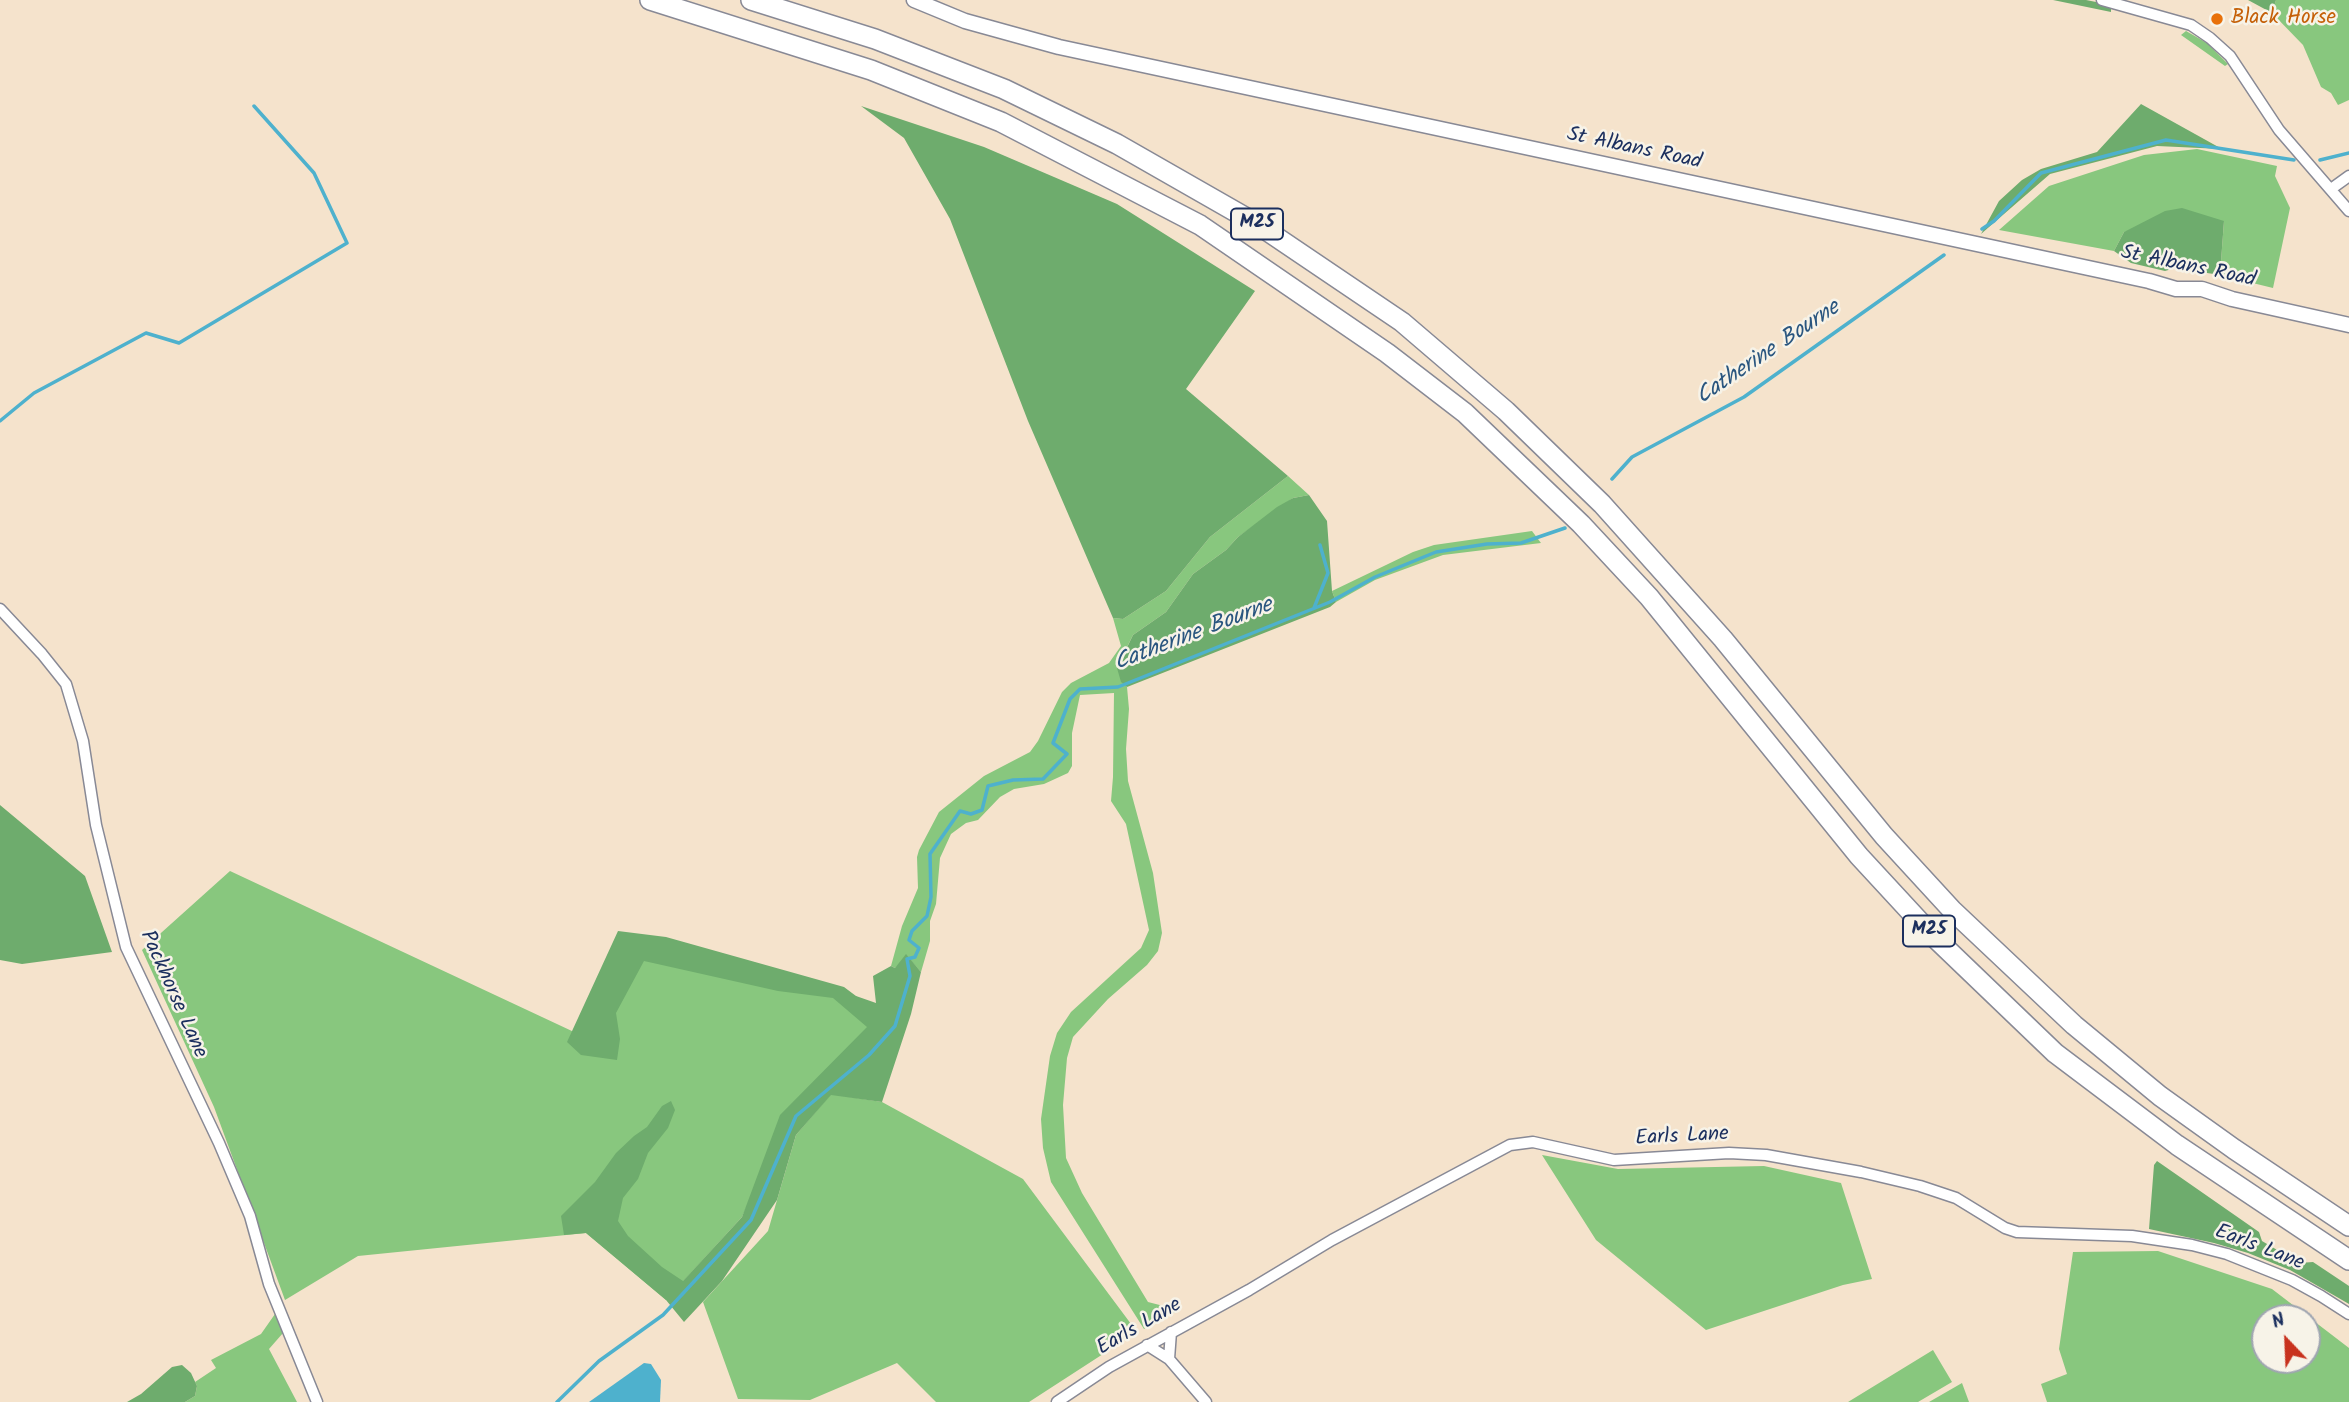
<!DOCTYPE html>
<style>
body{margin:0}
#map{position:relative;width:2349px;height:1402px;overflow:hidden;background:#f5e3cc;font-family:Kalam,sans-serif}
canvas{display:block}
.north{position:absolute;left:2251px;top:1304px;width:70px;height:70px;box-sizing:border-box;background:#f7f3e8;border:2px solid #9fa5b1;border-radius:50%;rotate:337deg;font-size:19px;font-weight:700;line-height:28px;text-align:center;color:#1b2f5e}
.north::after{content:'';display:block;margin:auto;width:24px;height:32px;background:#c8321e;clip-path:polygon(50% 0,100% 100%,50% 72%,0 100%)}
</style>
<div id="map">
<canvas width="2349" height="1402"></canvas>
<div class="north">N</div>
</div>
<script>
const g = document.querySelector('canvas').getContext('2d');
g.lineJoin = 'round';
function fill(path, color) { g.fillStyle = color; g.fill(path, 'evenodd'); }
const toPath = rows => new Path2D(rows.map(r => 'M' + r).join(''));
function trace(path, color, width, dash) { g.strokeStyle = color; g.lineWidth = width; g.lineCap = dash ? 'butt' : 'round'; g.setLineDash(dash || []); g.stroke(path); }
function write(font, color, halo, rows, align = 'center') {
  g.font = font + ' Kalam,sans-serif'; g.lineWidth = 5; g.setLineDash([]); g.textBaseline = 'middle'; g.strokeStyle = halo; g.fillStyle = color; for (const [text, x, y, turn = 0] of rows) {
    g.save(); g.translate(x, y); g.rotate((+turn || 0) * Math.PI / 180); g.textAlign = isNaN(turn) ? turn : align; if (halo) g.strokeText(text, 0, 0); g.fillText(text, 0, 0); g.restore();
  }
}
fill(toPath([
 [2276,0,2349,0,2349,100,2338,105,2331,93,2321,87,2303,45,2272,13],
 [2186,31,2207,43,2228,64,2225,66,2181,35],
 [2197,149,2277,166,2275,176,2290,208,2273,288,2220,275,2224,221,2124,232,2114,251,1999,230,2049,186,2144,155],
 [1288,476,1309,495,1293,498,1238,537,1226,550,1193,574,1166,612,1133,635,1124,653,1121,681,1127,687,1129,709,1126,749,1128,781,1153,873,1162,933,1158,951,1147,965,1108,999,1073,1037,1067,1058,1063,1105,1066,1158,1082,1193,1148,1302,1179,1310,1144,1329,1051,1182,1043,1148,1041,1119,1050,1056,1057,1033,1071,1012,1141,948,1149,930,1126,824,1111,801,1113,777,1114,693,1080,695,1072,733,1072,766,1068,773,1044,784,1014,789,1000,797,978,820,966,823,951,834,940,858,936,904,930,921,930,941,921,972,906,955,899,965,895,968,891,966,902,926,918,888,917,857,919,850,939,812,984,776,1030,752,1038,741,1062,692,1071,683,1109,663,1121,646,1113,618,1123,619,1166,591,1210,537],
 [1532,531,1541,543,1443,555,1375,580,1336,602,1332,591,1413,552,1434,545],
 [230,871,589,1039,630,942,856,996,882,1015,789,1113,742,1217,666,1300,586,1233,358,1256,285,1300,214,1107,142,950],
 [831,1094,882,1102,1023,1179,1137,1332,1029,1402,936,1402,897,1363,810,1400,738,1399,703,1302,768,1231,796,1135],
 [1542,1155,1618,1169,1764,1166,1841,1183,1872,1279,1843,1285,1706,1330,1596,1240],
 [2158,1251,2272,1289,2349,1348,2349,1402,2047,1402,2041,1384,2067,1374,2059,1349,2073,1252],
 [2265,1318,2307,1318,2307,1360,2265,1360],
 [275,1314,283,1333,269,1349,297,1402,185,1402,195,1396,197,1386,195,1382,216,1368,211,1360,261,1334],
 [1933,1350,1952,1382,1918,1402,1848,1402],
 [1962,1383,1969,1402,1929,1402]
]), '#88c77e');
fill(toPath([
 [2053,0,2086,0,2111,5,2111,12],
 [2248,0,2276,0,2272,13],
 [2141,104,2222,149,2157,146,2050,174,1981,234,1999,201,2022,180,2041,169,2097,152],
 [861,106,984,147,1117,204,1255,291,1186,389,1288,476,1210,537,1166,591,1123,619,1113,618,1028,421,950,219,904,138],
 [2182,208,2224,221,2220,275,2175,268,2165,271,2131,263,2114,251,2124,232,2165,211],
 [1309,495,1327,521,1332,591,1336,602,1330,607,1127,687,1121,682,1117,668,1133,635,1166,612,1193,574,1226,550,1238,537,1277,507,1293,498],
 [0,805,85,876,112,952,22,964,0,960],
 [618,931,666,937,844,987,856,996,876,1003,873,976,891,966,895,968,906,954,921,972,911,1014,882,1102,831,1095,796,1135,777,1200,722,1281,684,1322,666,1300,586,1233,564,1235,561,1216,595,1182,616,1153,634,1136,647,1127,662,1106,671,1101,675,1110,668,1128,648,1153,638,1179,623,1198,618,1221,628,1236,662,1267,683,1281,742,1217,780,1115,867,1027,833,998,778,991,644,961,616,1013,620,1039,617,1060,581,1055,567,1042],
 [2157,1161,2259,1232,2262,1241,2299,1263,2313,1262,2349,1286,2349,1304,2290,1270,2248,1253,2214,1243,2149,1229,2154,1165],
 [182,1365,191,1373,197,1386,195,1396,185,1402,127,1402,141,1394,172,1367]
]), '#6eac6d');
fill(toPath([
 [644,1363,651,1364,661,1380,660,1402,589,1402]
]), '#4eb1cd');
trace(toPath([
 [2320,160,2349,153],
 [1982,229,1994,221,2041,173,2166,140,2294,160],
 [0,421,34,393,146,333,179,343,347,243,314,173,254,106],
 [1612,479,1632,457,1744,397,1944,255],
 [1314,608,1328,573,1320,545],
 [557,1402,599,1361,663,1315,751,1220,796,1116,869,1055,895,1026,910,976,907,959,915,957,919,948,909,940,912,931,927,916,931,897,930,854,960,811,971,814,982,810,988,786,1013,780,1043,779,1067,754,1053,743,1070,699,1080,689,1118,687,1330,602,1375,577,1436,552,1487,544,1521,543,1565,528]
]), '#4eb1cd', 3.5);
const minor = toPath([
 [2102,0,2191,25,2210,38,2230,56,2279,130,2349,211],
 [2331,189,2349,176],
 [0,609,42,654,66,684,83,741,96,825,126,947,219,1143,250,1216,269,1284,317,1402],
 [1147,1345,1169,1359,1206,1402],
 [1169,1359,1171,1332],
 [1057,1402,1109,1367,1249,1290,1332,1240,1510,1145,1533,1142,1614,1160,1729,1153,1766,1155,1861,1172,1920,1186,1956,1198,2005,1228,2017,1232,2132,1236,2192,1245,2227,1254,2292,1280,2321,1296,2349,1314]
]);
const secondary = toPath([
 [914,0,965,21,1059,47,2149,281,2176,289,2202,289,2232,299,2349,325]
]);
const motorway = toPath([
 [650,0,871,70,1001,122,1200,225,1387,353,1465,413,1581,524,1649,597,1859,856,1932,935,2055,1053,2177,1145,2349,1260],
 [751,0,875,39,1004,89,1117,144,1257,224,1402,322,1506,411,1602,504,1723,639,1884,836,1952,910,2074,1025,2160,1096,2234,1149,2349,1226]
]);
trace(minor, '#888995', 13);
trace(secondary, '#888995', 17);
trace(motorway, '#888995', 22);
trace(minor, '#fff', 10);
trace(secondary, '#fff', 14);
trace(motorway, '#fff', 19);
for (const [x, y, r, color] of [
 [2217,19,7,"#e8710a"]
]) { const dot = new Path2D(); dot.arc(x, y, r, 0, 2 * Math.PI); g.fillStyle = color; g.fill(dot); trace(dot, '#f7f3e8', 2.5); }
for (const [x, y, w] of [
 [1257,224,52],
 [1929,931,52]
]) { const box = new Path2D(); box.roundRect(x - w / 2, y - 15.5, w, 31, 5); g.fillStyle = '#f7f3e8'; g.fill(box); trace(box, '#1b2f5e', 2); }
write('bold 19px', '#1b2f5e', null, [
 ["M25",1257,224],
 ["M25",1929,931]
]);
write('21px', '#c56008', '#f7f3e8', [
 ["Black Horse",2231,19]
], 'left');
write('21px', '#1b2f5e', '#f7f3e8', [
 ["St Albans Road",1634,150,12],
 ["St Albans Road",2188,268,12],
 ["Packhorse Lane",172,995,66],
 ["Earls Lane",1682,1138,-3],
 ["Earls Lane",2259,1249,21],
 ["Earls Lane",1140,1328,-30]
]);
write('italic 23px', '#2a567f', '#f7f3e8', [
 ["Catherine Bourne",1769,354,-34],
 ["Catherine Bourne",1194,636,-21]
]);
</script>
